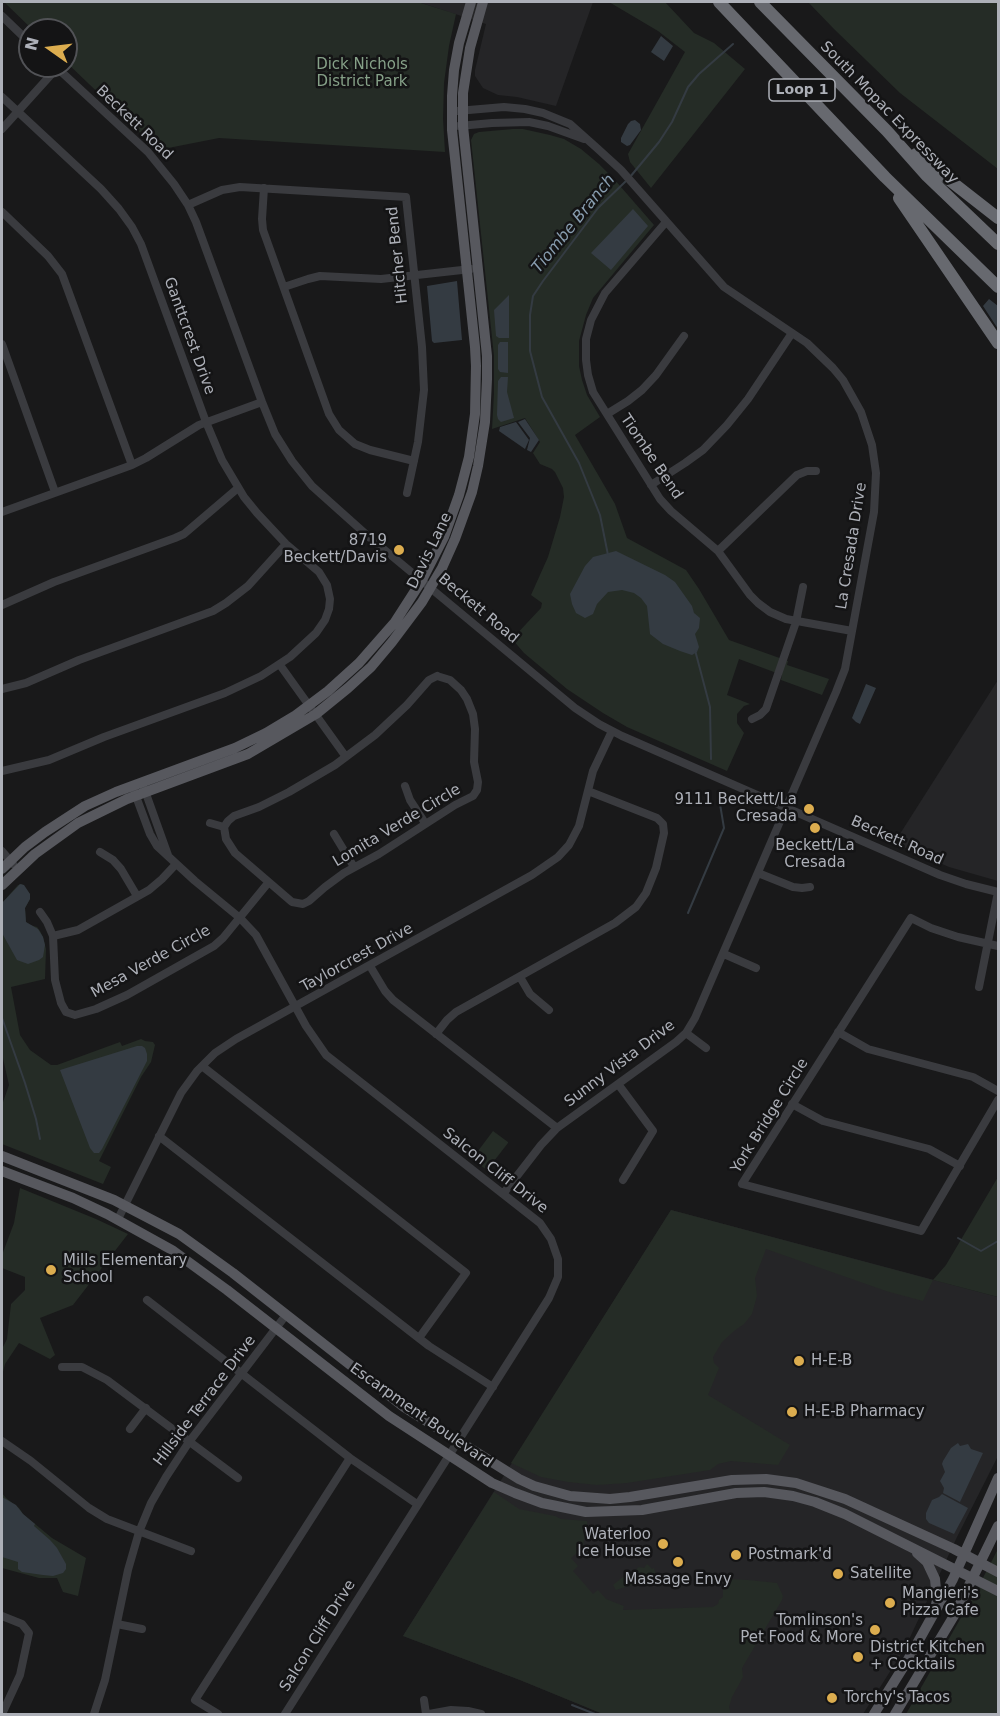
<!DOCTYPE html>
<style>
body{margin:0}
#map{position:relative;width:1000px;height:1716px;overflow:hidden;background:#19191a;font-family:"DejaVu Sans",sans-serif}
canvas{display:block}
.frame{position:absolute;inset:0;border:3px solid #adb0b8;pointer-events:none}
.north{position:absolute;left:18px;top:18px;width:60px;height:60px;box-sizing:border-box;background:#141415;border:2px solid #515256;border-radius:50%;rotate:284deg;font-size:16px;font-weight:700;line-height:24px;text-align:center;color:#adb0b8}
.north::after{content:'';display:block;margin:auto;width:21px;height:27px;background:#dcad4f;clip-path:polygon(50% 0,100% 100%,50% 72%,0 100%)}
</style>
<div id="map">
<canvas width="1000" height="1716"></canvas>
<div class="frame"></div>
<div class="north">N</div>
</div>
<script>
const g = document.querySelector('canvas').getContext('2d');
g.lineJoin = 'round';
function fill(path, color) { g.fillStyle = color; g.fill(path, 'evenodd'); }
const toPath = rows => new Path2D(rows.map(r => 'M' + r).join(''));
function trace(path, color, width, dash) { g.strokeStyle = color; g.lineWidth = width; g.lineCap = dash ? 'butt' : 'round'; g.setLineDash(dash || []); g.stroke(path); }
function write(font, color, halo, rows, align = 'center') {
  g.font = font + ' "DejaVu Sans",sans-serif'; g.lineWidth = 5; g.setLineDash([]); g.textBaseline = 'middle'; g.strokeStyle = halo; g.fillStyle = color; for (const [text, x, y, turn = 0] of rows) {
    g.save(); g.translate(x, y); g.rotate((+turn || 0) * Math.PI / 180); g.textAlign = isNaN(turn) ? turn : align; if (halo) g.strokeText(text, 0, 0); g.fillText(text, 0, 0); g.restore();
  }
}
fill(toPath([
 [418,2,593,2,556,106,517,97,498,95,483,88,475,76,475,70,486,24],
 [998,680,998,881,949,867,897,844,898,837],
 [671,1210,998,1297,998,1456,957,1537,905,1648,863,1714,603,1714,520,1680,403,1636]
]), '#252527');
fill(toPath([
 [4,2,418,2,456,14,449,46,444,83,443,119,445,152,219,138,158,150,66,62,66,30,33,30],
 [609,2,665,2,694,33,714,43,745,69,651,188,630,162,628,154,685,52,658,31],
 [808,2,998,2,998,169,900,93,834,29],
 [513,129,523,129,550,135,564,139,581,149,599,164,614,179,654,225,593,298,586,315,579,341,579,366,582,380,587,395,600,417,575,435,615,504,627,538,686,570,699,589,729,640,788,661,787,665,829,679,822,695,781,680,782,675,739,659,727,695,750,704,744,706,737,714,737,723,744,733,727,771,627,727,603,713,567,689,524,653,512,639,541,608,542,603,531,595,548,557,560,517,564,497,563,488,555,472,552,469,540,464,533,453,540,442,525,418,492,429,494,393,494,356,471,140,474,134,479,132],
 [22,884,30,894,30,899,25,908,26,922,30,925,37,927,40,931,43,937,46,949,45,979,11,987,20,1035,30,1050,51,1065,57,1065,120,1042,122,1046,141,1039,145,1041,153,1042,155,1045,151,1062,141,1077,99,1161,111,1167,103,1184,2,1144,2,1105,9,1085,2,1054,2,903,18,885],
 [493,1131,508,1142,508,1143,487,1170,472,1159],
 [998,1177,998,1297,933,1280,923,1301,886,1291,766,1249,755,1278,757,1296,752,1314,744,1324,734,1331,722,1342,713,1357,714,1363,719,1368,708,1395,790,1445,778,1465,731,1461,718,1464,710,1470,627,1483,597,1485,568,1482,541,1477,511,1463,671,1210,933,1280,946,1265],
 [20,1188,96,1219,128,1234,73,1305,40,1318,55,1355,50,1359,19,1343,5,1364,2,1376,2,1349,7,1339,11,1304,25,1290,25,1277,2,1268,2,1255,14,1223],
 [494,1492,519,1509,555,1516,561,1519,587,1521,588,1532,584,1540,583,1547,571,1558,578,1566,573,1571,593,1594,598,1590,606,1599,624,1606,623,1610,713,1607,718,1604,719,1600,723,1597,723,1581,726,1579,748,1580,777,1583,783,1596,782,1600,742,1668,743,1677,732,1697,729,1707,731,1714,603,1714,520,1680,403,1636],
 [2,1493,6,1498,19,1508,23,1514,52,1538,86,1558,78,1596,63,1592,57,1578,39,1578,2,1568],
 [998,1549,998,1714,906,1714,975,1593],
 [647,1564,652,1569,654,1568,658,1583,631,1585,616,1590,613,1585,629,1572,633,1572,639,1567,644,1568]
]), '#252c26');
fill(toPath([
 [661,36,673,46,664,61,651,52],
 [635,120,640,124,641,130,630,145,627,146,621,142,621,138,628,124,631,121],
 [633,209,648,226,611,270,591,253],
 [457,281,462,340,434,343,432,341,427,286],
 [509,295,509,338,499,338,496,336,494,310],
 [989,299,998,306,998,329,983,306],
 [500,342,508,342,508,373,500,372,498,369,498,345],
 [501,377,508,377,507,392,514,418,501,422,498,419,497,415,498,381],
 [525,419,539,440,531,452,527,450,530,438,518,422],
 [516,422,529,440,525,449,499,431,500,427],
 [616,551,665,575,675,582,692,606,694,613,700,618,699,628,695,634,699,647,697,652,692,655,680,651,663,644,650,634,647,606,641,598,634,593,622,590,608,592,597,604,593,614,585,618,576,613,572,604,570,594,585,566,593,557],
 [866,684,876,688,860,724,856,722,852,718],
 [20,884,24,885,30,894,30,899,25,908,26,922,38,929,43,937,45,945,43,957,39,960,28,964,17,960,2,933,2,903],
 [137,1046,142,1046,145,1048,147,1054,147,1061,102,1149,99,1153,94,1153,90,1148,60,1070],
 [958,1443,960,1446,968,1444,971,1449,983,1453,960,1502,943,1493,944,1488,940,1481,945,1472,942,1464,943,1461,951,1448],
 [942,1494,968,1508,954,1534,929,1523,926,1519,926,1513,932,1500,939,1497],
 [2,1497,16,1505,23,1514,35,1524,34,1526,50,1540,57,1548,66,1564,66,1569,63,1573,53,1576,43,1575,22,1572,18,1569,18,1562,2,1557]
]), '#343b42');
trace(toPath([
 [630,177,659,142,672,122,688,87,699,74,733,44],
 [608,555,600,515,579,463,542,397,530,351,530,315,533,296,543,281,598,208,626,181],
 [695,650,710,707,711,759],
 [688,913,724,828,718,792],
 [2,1018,25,1083,36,1119,40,1139],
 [958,1238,981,1251,998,1241],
 [572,1705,595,1714]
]), '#343b42', 2);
trace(toPath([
 [2,16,30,43],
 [55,66,148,152,174,184,188,205,196,222,262,402,275,434,292,461,312,486,369,537,575,708,599,724,622,736,940,875,966,884,998,892],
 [2,97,101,189,119,209,132,227,141,244,206,422,222,460,244,497,257,513,286,544,319,572,327,585,330,599,329,609,325,620,316,633,290,657,261,676,225,693,104,737,49,760,2,771],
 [457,111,504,107,525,109,543,113,570,124,598,149,621,170,724,287,807,343,833,368,843,380,861,412,872,445,876,473,874,512,845,669,836,692,695,1018,686,1033,676,1042,557,1128,541,1145,503,1194],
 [459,126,492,123,529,122,548,126,584,139],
 [2,129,57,68],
 [264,188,262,219,263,230,329,414,339,430,355,444,370,450,414,461],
 [188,205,222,190,240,187,406,197,422,347,424,390,418,442,407,493],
 [2,212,48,256,62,274,132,465],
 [666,222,605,293,591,320,586,339,586,360,588,375,593,392,660,499,671,511,718,551,750,595,758,603,770,612,786,619,852,631],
 [284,287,308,279,320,276,381,279,471,269],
 [2,344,55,492],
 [607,414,628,401,642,390,656,375,684,336],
 [651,485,685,463,703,450,727,425,748,399,792,333],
 [2,512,132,465,146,458,199,425,262,402],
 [718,551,797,475,807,471,816,471],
 [2,605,54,582,175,538,184,534,238,488],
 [280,665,346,757],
 [437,676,450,680,461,690,467,699,473,714,475,729,474,762,478,782,477,790,473,796,455,805,379,854,344,873,325,887,309,901,303,904,292,902,235,853,226,839,224,827,228,821,234,816,259,807,289,792,335,765,375,735,407,705,429,680,437,676],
 [2,689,26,683,79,660,213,611,226,603,248,586,286,544],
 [752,719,760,715,766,709,796,622,803,587],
 [405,786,410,800,425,823],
 [144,788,168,855],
 [134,791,150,834,157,846,195,881,240,918,256,935,306,1026,326,1055,540,1223,551,1239,558,1259,558,1277,549,1298,285,1714],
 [210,823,224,827],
 [334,834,354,867],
 [2,851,13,864],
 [100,852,113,860,121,869,137,896],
 [758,873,793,887,802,888,810,887],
 [40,912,47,922,53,936,55,980,61,1003,66,1012,75,1015,96,1009,127,995,214,946,223,938,268,883],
 [53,936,78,930,149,890,162,879,176,864],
 [998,946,958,937,931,928,911,918,742,1184,921,1231,998,1100],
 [724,954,756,968],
 [370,966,385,991,393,1000,557,1128],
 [520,977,530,994,549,1010],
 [979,987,998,892],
 [838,1032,868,1049,973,1077,998,1091],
 [686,1033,706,1048],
 [436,1034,447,1020,456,1012,615,923,636,907,646,893,656,868,664,833,663,824,657,818,588,791],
 [202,1066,466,1273,419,1338],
 [618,1084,653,1131,623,1180],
 [792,1104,823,1121,929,1149,960,1166],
 [159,1136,429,1346,493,1387],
 [118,1219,181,1093,197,1071,215,1053,236,1039,532,875,558,857,569,845,579,826,593,771,612,731],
 [147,1300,350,1458,417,1504],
 [62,1367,82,1367,107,1380,238,1478],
 [130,1429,146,1408],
 [2,1441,31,1461,89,1508,107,1519,191,1551],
 [2,1616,22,1624,29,1633,20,1675,2,1714],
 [117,1624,142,1629],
 [424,1700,426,1714],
 [94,1714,105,1680,128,1570,139,1532,151,1503,166,1477,189,1442,286,1315],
 [218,1714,195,1700,350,1458],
 [429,1714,451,1710,468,1711,481,1714]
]), '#3a3b3f', 8);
trace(toPath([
 [2,869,25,847,45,832,85,806,116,792,235,748,266,733,296,715,328,691,359,663,395,622,422,580,444,537,459,495,469,457,475,414,476,366,475,347,452,130,452,96,454,70,459,43,471,2],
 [2,885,35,854,78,823,127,799,248,754,316,714,348,688,371,667,392,642,422,602,442,568,455,539,472,492,478,466,485,422,487,379,487,356,463,126,463,93,470,48,483,2],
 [2,1156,114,1200,179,1234,233,1273,404,1407,519,1479,534,1486,570,1496,610,1499,630,1497,732,1480,766,1479,796,1483,845,1499,954,1549,998,1572],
 [2,1171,73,1198,107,1214,172,1250,227,1290,389,1416,492,1483,515,1493,542,1503,586,1512,642,1510,736,1493,764,1492,793,1496,815,1502,845,1514,998,1591],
 [917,1553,927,1562,935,1579,937,1600,935,1609],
 [874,1714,909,1658,953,1579,998,1478],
 [895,1714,955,1614,998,1526]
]), '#57585e', 10);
trace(toPath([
 [719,2,885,177,998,287],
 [760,2,887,131,927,176,998,244],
 [916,154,998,218],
 [899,198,998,343]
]), '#67696f', 12);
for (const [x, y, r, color] of [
 [399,550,6,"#dcad4f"],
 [809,809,6,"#dcad4f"],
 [815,828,6,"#dcad4f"],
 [51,1270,6,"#dcad4f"],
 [799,1361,6,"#dcad4f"],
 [792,1412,6,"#dcad4f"],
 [663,1544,6,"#dcad4f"],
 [736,1555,6,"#dcad4f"],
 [678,1562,6,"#dcad4f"],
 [838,1574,6,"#dcad4f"],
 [890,1603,6,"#dcad4f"],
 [875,1630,6,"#dcad4f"],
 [858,1657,6,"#dcad4f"],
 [832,1698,6,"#dcad4f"]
]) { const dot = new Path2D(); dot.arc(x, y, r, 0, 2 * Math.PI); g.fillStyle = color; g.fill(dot); trace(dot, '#141415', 2); }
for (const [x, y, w] of [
 [802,90,66]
]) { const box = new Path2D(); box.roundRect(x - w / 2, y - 11, w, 22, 4.5); g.fillStyle = '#141415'; g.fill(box); trace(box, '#adb0b8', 1.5); }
write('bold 14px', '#adb0b8', null, [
 ["Loop 1",802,90]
]);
write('15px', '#86a188', '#141415', [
 ["Dick Nichols",362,65],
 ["District Park",362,82]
]);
write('15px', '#adb0b8', '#141415', [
 ["South Mopac Expressway",889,113,46],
 ["Beckett Road",134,123,44],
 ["Hitcher Bend",398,255,-96],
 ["Ganttcrest Drive",189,336,70],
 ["Tiombe Bend",651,457,56],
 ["La Cresada Drive",852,546,-81],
 ["Davis Lane",430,551,-64],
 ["Beckett Road",478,609,40],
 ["Lomita Verde Circle",397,826,-31],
 ["Beckett Road",897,841,24],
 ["Taylorcrest Drive",357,958,-29],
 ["Mesa Verde Circle",151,962,-29],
 ["Sunny Vista Drive",620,1064,-37],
 ["York Bridge Circle",770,1116,-58],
 ["Salcon Cliff Drive",495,1171,38],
 ["Hillside Terrace Drive",205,1401,-53],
 ["Escarpment Boulevard",421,1416,35],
 ["Salcon Cliff Drive",318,1636,-58]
]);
write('15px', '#adb0b8', '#141415', [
 ["8719",387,541,"right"],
 ["Beckett/Davis",387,558,"right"],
 ["9111 Beckett/La",797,800,"right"],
 ["Cresada",797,817,"right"],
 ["Beckett/La",815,846,"center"],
 ["Cresada",815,863,"center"],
 ["Mills Elementary",63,1261],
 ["School",63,1278],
 ["H-E-B",811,1361],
 ["H-E-B Pharmacy",804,1412],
 ["Waterloo",651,1535,"right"],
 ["Ice House",651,1552,"right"],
 ["Postmark'd",748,1555],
 ["Satellite",850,1574],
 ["Massage Envy",678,1580,"center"],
 ["Mangieri's",902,1594],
 ["Pizza Cafe",902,1611],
 ["Tomlinson's",863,1621,"right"],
 ["Pet Food & More",863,1638,"right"],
 ["District Kitchen",870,1648],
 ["+ Cocktails",870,1665],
 ["Torchy's Tacos",844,1698]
], 'left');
write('italic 16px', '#889daf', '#141415', [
 ["Tiombe Branch",574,224,-51]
]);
</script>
